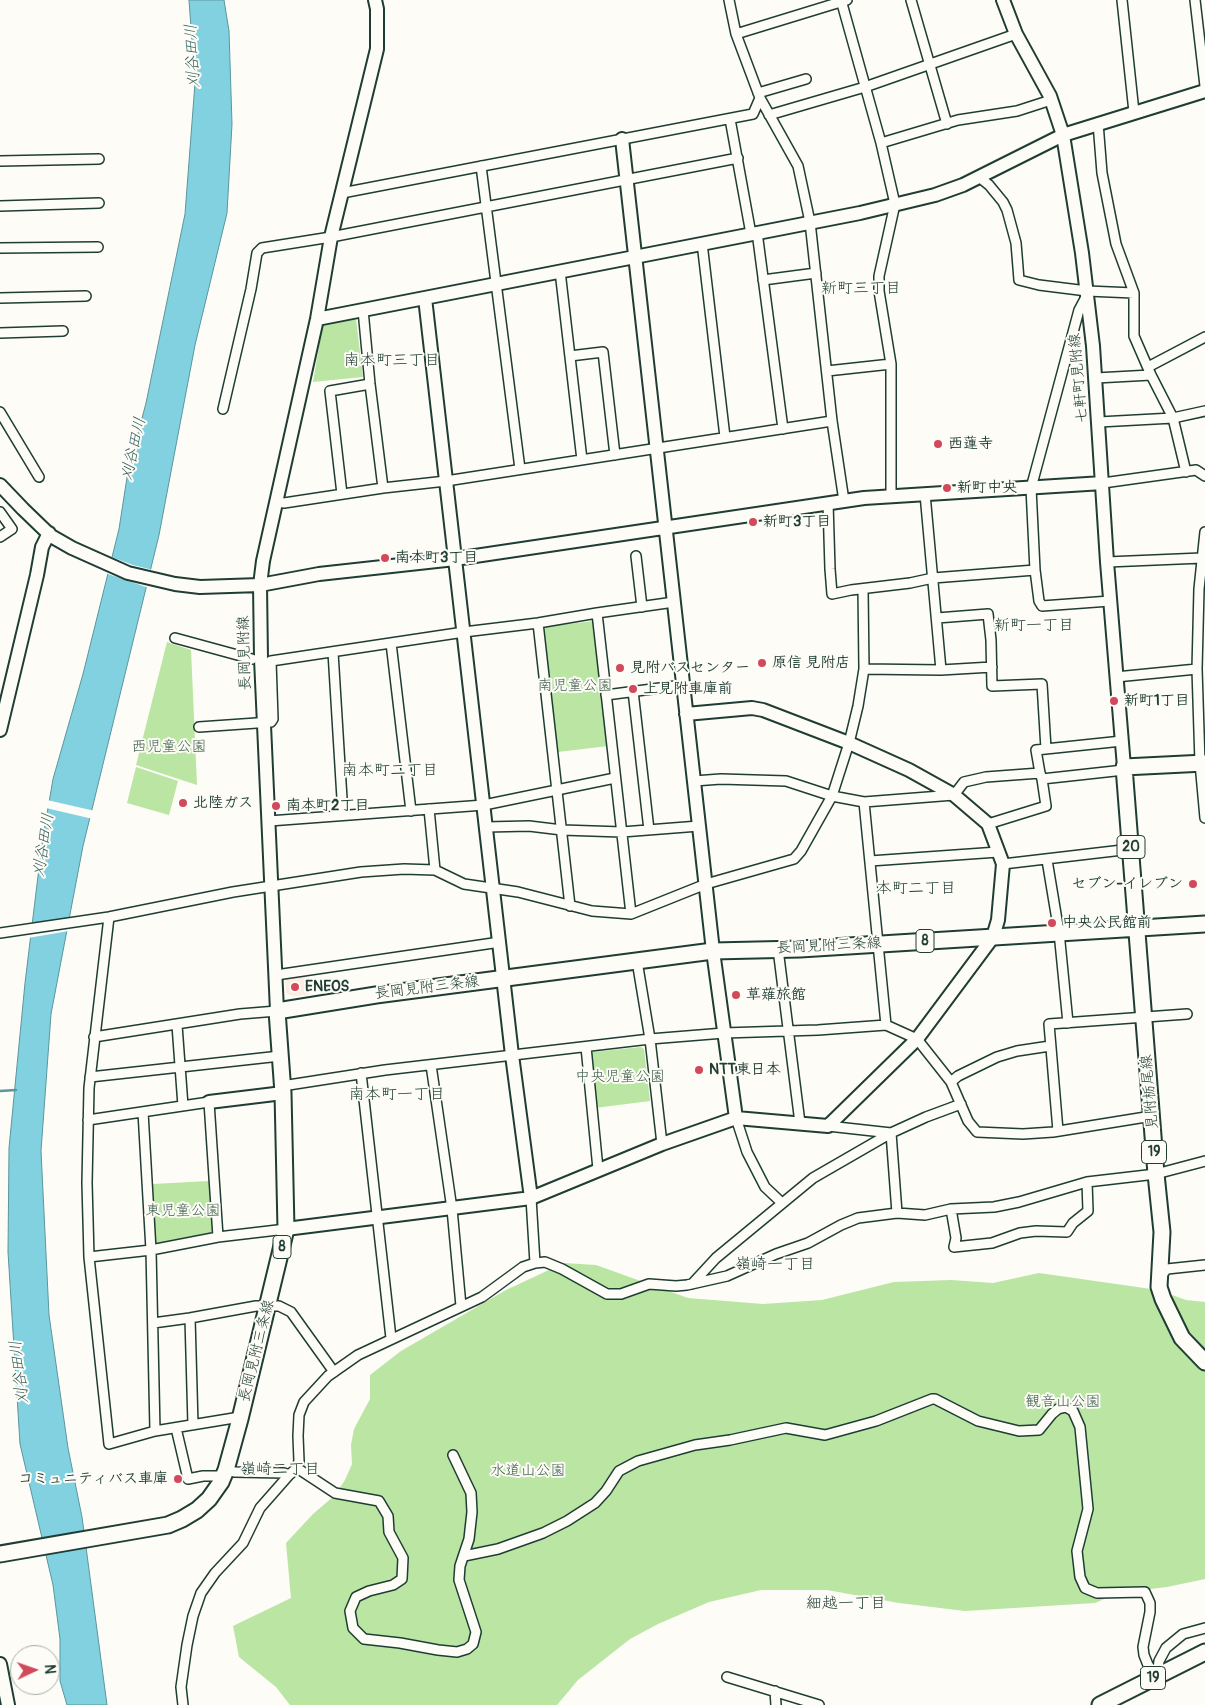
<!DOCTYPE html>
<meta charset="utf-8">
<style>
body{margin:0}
#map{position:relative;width:1205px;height:1705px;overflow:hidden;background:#fdfcf7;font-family:Pangolin,sans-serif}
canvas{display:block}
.north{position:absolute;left:10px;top:1645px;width:50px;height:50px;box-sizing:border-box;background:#fdfcf7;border:1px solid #a4b0a9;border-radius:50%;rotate:87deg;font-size:14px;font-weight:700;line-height:20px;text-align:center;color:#1f3d34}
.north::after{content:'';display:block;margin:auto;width:18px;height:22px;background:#d1495b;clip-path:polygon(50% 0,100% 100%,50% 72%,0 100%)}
</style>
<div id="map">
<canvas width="1205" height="1705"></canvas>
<div class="north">N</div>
</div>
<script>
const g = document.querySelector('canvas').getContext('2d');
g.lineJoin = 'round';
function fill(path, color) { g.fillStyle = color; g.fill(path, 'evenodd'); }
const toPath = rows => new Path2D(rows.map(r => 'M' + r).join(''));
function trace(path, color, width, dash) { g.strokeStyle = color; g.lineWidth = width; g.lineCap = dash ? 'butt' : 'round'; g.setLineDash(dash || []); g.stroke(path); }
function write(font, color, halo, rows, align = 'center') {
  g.font = font + ' Pangolin,"Klee One",sans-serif'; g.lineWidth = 4; g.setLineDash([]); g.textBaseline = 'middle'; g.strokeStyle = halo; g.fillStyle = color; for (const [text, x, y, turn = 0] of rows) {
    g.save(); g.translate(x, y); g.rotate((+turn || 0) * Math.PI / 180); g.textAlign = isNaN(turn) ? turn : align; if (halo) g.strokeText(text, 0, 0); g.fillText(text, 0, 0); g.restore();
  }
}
fill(toPath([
 [307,973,309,995,293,996,286,993,285,976]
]), '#fcede0');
fill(toPath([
 [356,319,363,377,313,382,323,323],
 [594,621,608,746,558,752,555,748,541,627],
 [167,642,191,650,197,785,136,765],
 [136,767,178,781,169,815,127,803],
 [641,1047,644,1049,650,1101,595,1108,589,1056,592,1052],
 [209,1181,213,1234,211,1236,155,1244,153,1242,153,1184],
 [564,1263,596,1265,688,1298,763,1304,822,1300,894,1282,951,1280,993,1283,1039,1273,1158,1290,1186,1300,1205,1302,1205,1579,1167,1587,1118,1593,1095,1603,965,1611,899,1603,827,1590,761,1590,709,1602,658,1624,630,1639,578,1680,557,1705,290,1705,276,1687,239,1657,233,1626,291,1598,286,1543,313,1514,334,1496,345,1480,352,1464,351,1445,354,1429,370,1399,370,1375,401,1351,506,1290]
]), '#bae5a2');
const water = toPath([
 [189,0,224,0,229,31,232,124,227,213,195,345,159,535,83,846,51,1014,41,1151,49,1315,68,1448,82,1517,107,1705,67,1705,60,1681,60,1639,53,1585,20,1444,8,1252,9,1148,25,983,42,843,53,779,83,674,119,529,128,471,146,403,185,214,195,83,189,0]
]);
fill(water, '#82d1e0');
trace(water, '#5a969b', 1);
fill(toPath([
 [109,556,133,565,153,570,149,588,105,573],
 [47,800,95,811,93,819,46,808],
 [70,927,69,931,28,938,29,934]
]), '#fdfcf7');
trace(toPath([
 [0,1091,16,1090]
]), '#5a969b', 2.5);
const street = toPath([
 [729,0,736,34,760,98,798,166,810,222,832,421,844,501],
 [841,0,881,143,895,204,879,276,879,291,891,364,891,496],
 [911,0,947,124],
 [1122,0,1134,112],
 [1195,0,1205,86],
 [736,34,847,0],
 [758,93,806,79],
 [769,115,865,87,1016,34],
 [730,119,751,234],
 [1098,123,1102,173,1116,244,1134,293,1134,336,1151,375,1173,418,1186,472],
 [881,143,958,120,1017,111,1051,100],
 [0,161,99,159],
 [481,166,520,469],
 [979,177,989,185,1003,202,1007,210,1016,243,1019,280,1039,285,1087,291,1134,293],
 [342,193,753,114,760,98],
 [0,206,99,203],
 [757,232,783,429],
 [702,243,725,437],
 [0,248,98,247],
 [560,271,582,460],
 [763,280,816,273],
 [1087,295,1079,310,1031,488,1035,570,1039,601,1042,606,1110,601],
 [0,298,86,296],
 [363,310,370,384,383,488],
 [0,333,63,331],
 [570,356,603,352,615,455],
 [1148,367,1205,337],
 [827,371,891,364],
 [1096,378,1151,375],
 [223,409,251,289,257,253,262,248,331,237,738,158],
 [0,412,39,477],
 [1099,422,1173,418,1205,411],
 [1103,483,1196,470,1205,476],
 [342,494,330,391,370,384],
 [925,494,941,670],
 [277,502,284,503,383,488,446,481,832,421],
 [828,503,830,569,832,594,851,590,910,583,933,578,1035,570],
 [0,512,12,529,0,537],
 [1205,532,1199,589,1197,669,1200,763,1205,818],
 [636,556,642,607],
 [1107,562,1202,558],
 [937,618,988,614,991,640,992,686,1042,684,1046,749],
 [538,623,570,906],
 [175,638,252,659],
 [391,643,411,811],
 [333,652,343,815],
 [864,669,941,670,992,667],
 [1116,677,1197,669],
 [633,691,649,830],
 [606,695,683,685],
 [199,727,271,722,273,719,271,661,464,632,538,623,597,613],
 [1040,773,1036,750,1122,741],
 [694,781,721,779,786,781,832,796,864,802,954,795,964,782,986,777,1040,773,1042,779,1124,770],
 [864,802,886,1025],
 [429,809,435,870],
 [269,821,484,805,615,778],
 [988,824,1046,806,1042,779],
 [486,827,529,826,562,830,622,832,699,826],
 [1047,860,1059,932,1068,1023],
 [870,861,998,852],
 [1003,864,1131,849],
 [631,914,597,613,674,602],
 [109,917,89,1088,87,1183,89,1257,109,1444,155,1431,234,1418,240,1419],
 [0,933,109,917,233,892,361,872,404,869,435,870,464,884,518,892,592,911,631,914,706,884,794,859,801,851,832,796,849,743,858,706,864,669,863,589],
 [778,949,800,1123],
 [637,961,650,1039,662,1144],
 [276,975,500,942],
 [177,1025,183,1106],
 [94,1037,240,1014,277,1011],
 [586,1047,598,1169],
 [431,1065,452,1209,461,1306],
 [361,1073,391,1338],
 [90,1077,280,1056],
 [951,1082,958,1076,997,1057,1017,1051,1050,1046],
 [282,1086,385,1070,650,1039,724,1033,818,1030,886,1025,917,1039,951,1082,968,1121,977,1132,1023,1134,1053,1132,1152,1116],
 [143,1112,151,1250,155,1431],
 [736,1118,747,1152,765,1187,782,1203],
 [88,1120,209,1102,218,1237],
 [828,1126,891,1133,926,1117,961,1104],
 [1058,1131,1049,1024,1187,1014],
 [531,1198,535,1263],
 [951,1209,956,1238,954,1247,992,1243,1020,1233,1036,1231,1067,1232,1073,1223,1088,1211,1087,1182],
 [89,1257,151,1250,218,1237,286,1229],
 [1159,1278,1167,1269,1205,1265],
 [692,1284,716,1258,813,1178,891,1133,897,1213],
 [190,1318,193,1425],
 [153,1323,190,1318,256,1306,279,1306,291,1312,334,1372],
 [176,1428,188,1479,203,1476,224,1476],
 [297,1468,335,1493,379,1501,388,1516,389,1532,403,1558,402,1579,393,1585,369,1591,356,1597,350,1611,353,1628,364,1639,400,1643,438,1650,457,1652,467,1649,473,1644,476,1632,459,1580,460,1566,469,1539,472,1512,471,1493,453,1455],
 [226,1470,234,1472,284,1473,289,1475],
 [464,1556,498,1549,543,1533,567,1521,595,1503,606,1491,619,1471,638,1461,695,1445,730,1440,786,1428,825,1435,876,1421,932,1399,935,1399,978,1421,1019,1431,1039,1430,1052,1414,1058,1409,1066,1407,1073,1411,1080,1427,1088,1509,1077,1551,1080,1577,1085,1588,1097,1593,1145,1592,1150,1603,1150,1612,1143,1647,1144,1655,1148,1665,1157,1676],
 [1157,1676,1159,1661,1166,1648,1183,1634,1205,1628],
 [727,1677,819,1705],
 [775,1691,776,1705],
 [183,1705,181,1687,187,1645,193,1616,201,1593,215,1573,243,1543,260,1508,289,1475,297,1468,299,1461,298,1436,299,1415,304,1402,328,1376,358,1355,482,1297,523,1267,535,1263,545,1262,562,1269,607,1294,621,1294,649,1284,676,1286,687,1285,727,1276,776,1254,808,1243,841,1225,858,1218,897,1213,925,1215,951,1209,994,1207,1019,1202,1087,1182,1156,1174,1205,1161]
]);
const secondary = toPath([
 [1003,0,1016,34,1050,96,1063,135,1082,253,1093,346,1107,562,1124,767],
 [622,139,713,951,736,1118],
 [425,298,512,1055,531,1198],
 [317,319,860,213,935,195,963,185,1063,135,1205,91],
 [0,485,23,509,51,536,72,548,128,573,175,584,200,587,260,585,319,574,455,559,864,498,1103,483],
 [0,730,37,575,42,547,49,533],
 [277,1011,261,659,260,585,263,561,317,319,331,237,377,49,377,9,375,0],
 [209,1102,283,1093],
 [286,1229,531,1198,662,1144,736,1118,828,1126,917,1039,993,937,998,920,1003,864,988,824,954,795,909,770,849,743,763,710,752,708,686,714],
 [0,1664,8,1705]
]);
const primary = toPath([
 [1205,763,1124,767,1156,1174,1162,1232,1159,1287,1163,1299,1182,1338,1205,1362],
 [0,1554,168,1525,182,1519,197,1510,209,1499,221,1482,226,1470,240,1419,286,1229,283,1093,277,1011,376,995,713,951,800,949,1205,924],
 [1100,1705,1205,1652]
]);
trace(street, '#1f3d34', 12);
trace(secondary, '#1f3d34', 16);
trace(primary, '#1f3d34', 19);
trace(street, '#fdfcf7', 9);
trace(secondary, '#fdfcf7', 12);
trace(primary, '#fdfcf7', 15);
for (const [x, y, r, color] of [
 [938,444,5,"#d1495b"],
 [947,488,5,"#d1495b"],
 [753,522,5,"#d1495b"],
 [385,558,5,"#d1495b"],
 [762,663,5,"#d1495b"],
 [620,668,5,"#d1495b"],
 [633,689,5,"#d1495b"],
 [1114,701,5,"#d1495b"],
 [183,803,5,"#d1495b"],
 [276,806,5,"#d1495b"],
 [1193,884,5,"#d1495b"],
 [1052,923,5,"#d1495b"],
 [295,987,5,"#d1495b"],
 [736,995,5,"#d1495b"],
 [699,1070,5,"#d1495b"],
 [178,1479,5,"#d1495b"]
]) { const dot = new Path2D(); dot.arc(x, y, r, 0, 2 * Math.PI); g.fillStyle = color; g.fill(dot); trace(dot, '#fdfcf7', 2); }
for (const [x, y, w] of [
 [1131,847,28],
 [925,941,18],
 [1154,1152,25],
 [282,1247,18],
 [1153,1678,25]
]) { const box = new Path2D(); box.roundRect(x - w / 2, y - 11.5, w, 23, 4); g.fillStyle = '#fdfcf7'; g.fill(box); trace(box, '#1f3d34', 1); }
write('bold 14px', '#1f3d34', null, [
 ["20",1131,847],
 ["8",925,941],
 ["19",1154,1152],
 ["8",282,1247],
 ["19",1153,1678]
]);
write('15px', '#1f3d34', '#fdfcf7', [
 ["七軒町見附線",1079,378,-95],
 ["長岡見附線",245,653,-92],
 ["長岡見附三条線",829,946,-3],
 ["長岡見附三条線",427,988,-7],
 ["見附栃尾線",1150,1092,-95],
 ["長岡見附三条線",257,1351,-76]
]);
write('bold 15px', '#1f3d34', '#fdfcf7', [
 ["西蓮寺",948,444],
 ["新町中央",957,488],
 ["新町3丁目",763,522],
 ["南本町3丁目",395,558],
 ["原信 見附店",772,663],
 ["見附バスセンター",630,668],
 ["上見附車庫前",643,689],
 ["新町1丁目",1124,701],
 ["北陸ガス",193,803],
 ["南本町2丁目",286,806],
 ["セブン-イレブン",1183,884,"right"],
 ["中央公民館前",1062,923],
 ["ENEOS",305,987],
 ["草薙旅館",746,995],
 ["NTT東日本",709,1070],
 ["コミュニティバス車庫",168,1479,"right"]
], 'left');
write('15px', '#3e5f4a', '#fdfcf7', [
 ["南児童公園",575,686],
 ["西児童公園",169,747],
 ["中央児童公園",620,1077],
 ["東児童公園",183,1211],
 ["観音山公園",1063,1402],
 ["水道山公園",528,1471]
]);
write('italic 16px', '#38625f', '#fdfcf7', [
 ["刈谷田川",193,56,-93],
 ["刈谷田川",134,449,-77],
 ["刈谷田川",44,845,-81],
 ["刈谷田川",20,1372,-97]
]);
write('16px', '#1f3d34', '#fdfcf7', [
 ["新町三丁目",861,289],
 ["南本町三丁目",392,361],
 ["新町一丁目",1034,626],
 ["南本町二丁目",390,771],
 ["本町二丁目",916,889],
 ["南本町一丁目",397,1095],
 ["嶺崎一丁目",775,1265],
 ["嶺崎二丁目",280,1470],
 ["細越一丁目",846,1604]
]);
</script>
